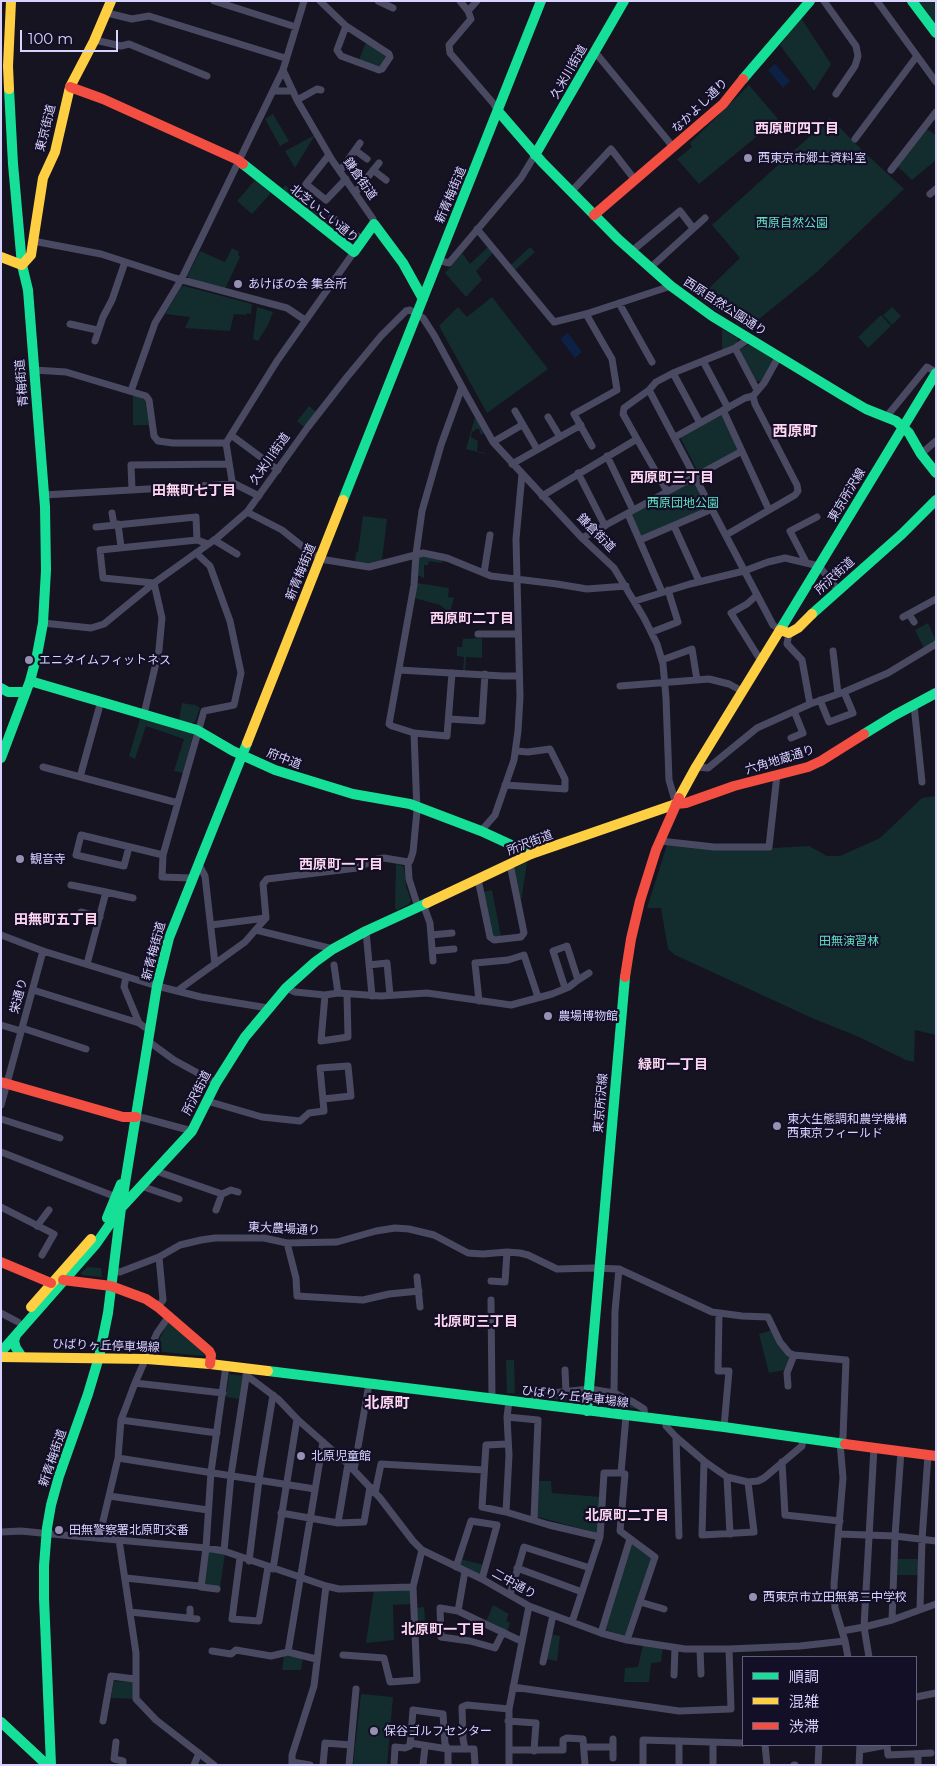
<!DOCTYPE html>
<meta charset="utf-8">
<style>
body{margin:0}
#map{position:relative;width:937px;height:1766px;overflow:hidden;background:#161421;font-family:Montserrat,"Noto Sans JP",sans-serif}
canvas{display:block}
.frame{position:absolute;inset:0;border:2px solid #d9d4ff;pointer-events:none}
.legend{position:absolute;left:742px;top:1656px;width:175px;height:90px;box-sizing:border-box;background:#130f26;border:1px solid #625e7d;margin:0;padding:6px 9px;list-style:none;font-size:15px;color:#d9d4ff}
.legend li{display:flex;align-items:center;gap:10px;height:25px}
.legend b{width:25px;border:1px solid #625e7d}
.scale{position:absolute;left:20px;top:30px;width:98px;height:22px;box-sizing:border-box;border:2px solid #d9d4ff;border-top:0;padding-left:6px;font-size:15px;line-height:18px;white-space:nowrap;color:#d9d4ff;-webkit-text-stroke:4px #130f26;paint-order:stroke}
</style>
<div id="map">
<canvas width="937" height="1766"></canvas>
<div class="frame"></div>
<ul class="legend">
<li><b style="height:6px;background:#16e098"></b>順調</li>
<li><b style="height:6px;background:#ffcf43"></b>混雑</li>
<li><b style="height:6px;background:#f24e42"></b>渋滞</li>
</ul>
<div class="scale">100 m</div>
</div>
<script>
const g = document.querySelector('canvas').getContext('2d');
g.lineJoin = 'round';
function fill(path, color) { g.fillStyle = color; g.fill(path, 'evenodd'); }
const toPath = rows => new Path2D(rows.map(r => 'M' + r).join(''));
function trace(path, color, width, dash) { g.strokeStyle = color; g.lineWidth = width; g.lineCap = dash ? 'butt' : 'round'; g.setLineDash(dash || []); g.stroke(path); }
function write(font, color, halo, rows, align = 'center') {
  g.font = font + ' Montserrat,"Noto Sans JP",sans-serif'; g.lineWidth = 4.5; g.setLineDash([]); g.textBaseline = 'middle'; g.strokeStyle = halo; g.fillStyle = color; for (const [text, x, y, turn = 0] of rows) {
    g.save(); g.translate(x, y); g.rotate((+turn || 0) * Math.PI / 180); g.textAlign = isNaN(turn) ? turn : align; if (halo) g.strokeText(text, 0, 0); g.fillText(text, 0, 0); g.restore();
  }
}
fill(toPath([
 [919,1,936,1,936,24],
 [801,18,831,64,814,91,780,45],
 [366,42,386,55,387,58,381,66,378,67,359,60],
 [749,85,778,119,699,184,677,159,692,147,690,143],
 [273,114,289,141,280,146,265,119],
 [830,118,861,149,904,189,818,271,747,329,736,323,737,321,722,311,720,313,699,298,740,258,712,225],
 [925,128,936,135,936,160,912,180,897,166],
 [315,135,295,168,285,151],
 [255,180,271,193,252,214,237,201],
 [285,185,328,221,325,225,282,190],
 [489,246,494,252,476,271,482,280,466,297,445,273,462,253,470,264],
 [530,247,535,252,515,270,511,265],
 [232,248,239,252,238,255,240,257,225,289,187,277,200,251,225,262],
 [184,286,252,304,251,314,247,313,246,315,234,314,230,331,185,328,190,317,165,314,181,287],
 [492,297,548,369,487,413,439,326,458,307,467,317],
 [257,307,273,312,268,325,258,341,253,339],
 [892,307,901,316,892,325,883,315],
 [881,315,891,326,868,348,858,337],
 [722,329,738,338,737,343,722,350],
 [751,344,773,359,773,363,761,381,755,381,740,353,741,348],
 [133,394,145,400,149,425,133,425],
 [309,406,316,412,304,427,297,421],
 [724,414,740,450,698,472,680,437],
 [475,417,484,433,481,435,479,429,475,429,474,432,472,431,471,437,478,441,477,451,485,453,485,454,466,449],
 [693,480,708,509,640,538,631,515],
 [363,516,387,519,382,560,370,564,355,562,356,553,358,552],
 [421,556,447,561,447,562,442,561,442,563,429,561,428,565,424,565,424,578,417,575,419,558],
 [417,583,449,588,448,597,454,598,450,613,440,605,414,598],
 [928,623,936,641,924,648,915,630],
 [482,638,482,658,466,657,465,671,463,671,464,657,457,656,457,647,462,647,463,639],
 [182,703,195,705,200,708,195,722,191,723,179,720],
 [140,719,191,731,193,735,183,773,174,771,184,739,146,726,135,759,129,756],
 [936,796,936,1035,915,1030,914,1062,906,1060,859,1037,812,1018,675,955,668,949,661,908,647,908,667,845,755,849,809,846,827,856,840,856,880,838,922,798],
 [527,862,521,902,514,868],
 [398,864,404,867,406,886,411,900,409,904,397,910,395,908,396,865],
 [492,890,501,937,492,936,483,892],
 [87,1267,101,1268,102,1277,82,1275,81,1273],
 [168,1321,206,1354,204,1356,154,1351],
 [772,1330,791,1355,785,1370,769,1373,759,1334],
 [506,1360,514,1360,515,1393,507,1393],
 [229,1374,244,1376,240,1399,226,1397],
 [582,1392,582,1396,575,1402,541,1397],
 [598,1393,624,1400,640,1409,604,1405,597,1398],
 [537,1481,551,1481,552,1493,601,1497,598,1533,534,1516],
 [631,1542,653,1558,626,1637,604,1629],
 [208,1549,225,1554,220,1588,202,1586],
 [460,1559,484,1565,481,1577,458,1566],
 [895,1559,921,1559,920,1575,895,1575],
 [374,1589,411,1589,412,1604,393,1605,394,1640,366,1643],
 [493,1605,509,1614,506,1621,510,1623,507,1633,486,1622],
 [424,1607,426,1632,416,1633,415,1608],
 [551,1634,560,1636,557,1661,546,1659],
 [643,1645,663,1646,661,1662,651,1663,649,1682,624,1682,625,1668,638,1667],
 [287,1655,303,1658,301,1670,282,1670,284,1656],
 [114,1681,134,1682,134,1699,111,1698],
 [361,1694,393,1697,387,1765,353,1765]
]), '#132c2d');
fill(toPath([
 [775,64,790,81,783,88,768,70],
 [568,333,582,352,575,358,560,339]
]), '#0d2144');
trace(toPath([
 [214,1,296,27],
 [320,1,346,26,389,54,390,57,382,69,379,70,341,56,337,50,346,26],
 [378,1,393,8],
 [460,1,468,11,471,19,449,45,450,53,493,103,498,111],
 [824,1,856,46,858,56,855,66,836,94],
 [877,1,936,82],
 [468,11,477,1],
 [107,13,132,19,149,16,285,58],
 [95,40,121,46,129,44,207,76],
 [595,52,674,148],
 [283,70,297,100,332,160,373,219,374,224],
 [273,91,293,91],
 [297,100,317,89,321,90],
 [855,139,917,56],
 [355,150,367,159],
 [329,155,306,184,326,200,346,179],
 [373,170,386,180],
 [891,170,936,112],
 [340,171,360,143],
 [571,192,611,149,635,180],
 [355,193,379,163],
 [930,194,936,189],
 [332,217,363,240],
 [477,229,554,322,586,314,671,286],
 [33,241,101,254,175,278,287,308,305,320],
 [632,251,680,211,693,228],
 [437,260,449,263,521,178,535,155],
 [650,268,705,218],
 [619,303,652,362],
 [586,314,612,359,617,390,574,414,592,446],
 [70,324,97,330],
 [95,341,103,317,112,300,125,262],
 [735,348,757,390],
 [703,361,728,408],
 [34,370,66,372,146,396,149,400,154,436,158,441,173,443,226,443],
 [673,373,700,423],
 [649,390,773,625,780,630],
 [131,391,155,323,181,280,283,70,304,1],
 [723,410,769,510],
 [515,411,537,449],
 [887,416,927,367,936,372],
 [548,417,560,437],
 [231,435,278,470],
 [675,437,745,398,753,396,764,383,779,356],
 [637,439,667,491],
 [493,442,522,425],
 [921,454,936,441],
 [607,456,633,510],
 [512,464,581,425],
 [578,473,605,526],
 [132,490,131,465,229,464],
 [44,495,235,484],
 [259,496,235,484,232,481,226,443,277,361,354,252],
 [542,496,637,439,623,414,624,408,649,390,656,382,673,373,735,348,750,338],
 [247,512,282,530,312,554,321,557],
 [112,513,114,525],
 [628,514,662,592],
 [118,524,121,547],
 [674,526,699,581],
 [96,527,196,517,197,540],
 [726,535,795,495,798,491,797,485,755,404,753,396],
 [582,538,742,451],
 [214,540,237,554],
 [640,540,712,509],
 [320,559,369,567,423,553,447,558,491,576,557,584,587,589,626,586],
 [806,562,790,531,817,517],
 [484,573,490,535],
 [757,595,747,604,731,613,761,661],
 [635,601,690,584,744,571,768,562,785,558,819,566,838,590],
 [909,614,914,622],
 [903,617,936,599],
 [43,623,91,628,104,624,154,583,217,538,247,512,308,427,347,377,381,336,406,311,410,310,423,318,434,335,467,396,493,442,582,538,614,568,644,618,657,644,663,664,666,698,669,780,676,804],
 [652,632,678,622,668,590],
 [789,633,787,644,802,660,810,704],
 [478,634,518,634],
 [159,649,162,618,154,583,103,578,100,550,197,540,208,544],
 [833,651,838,694],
 [662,660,692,649,697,680],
 [399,670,503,676,519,676],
 [452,673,447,736,414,733,392,726,389,724,414,585,416,554,422,511,441,445,462,387],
 [620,686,709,679,729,684,742,691],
 [820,700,829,722,853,713,844,692],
 [914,705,922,782],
 [144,714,159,650],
 [449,719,482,721,485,674],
 [414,733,417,811,413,852,410,861,408,862,409,879,418,907],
 [791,738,803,733,794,711],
 [43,767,178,803],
 [696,767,708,768,757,728,810,704,844,692,888,673,936,644],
 [80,777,101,701],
 [505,785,565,789,565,779,550,749,528,752,516,751],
 [481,831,495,815,514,760,518,731,520,697,516,539,522,474],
 [660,841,714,847,769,847,777,775],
 [129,847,124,866,76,855,81,835,163,855],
 [198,863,205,876,215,964],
 [191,878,162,877,163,855,204,711,234,705,241,673,230,621,210,566,196,553],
 [478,879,490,937,494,940,521,937,524,933,510,864],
 [71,885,106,892,87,964],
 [106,892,133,898],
 [423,904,430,923,433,961],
 [81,912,100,917],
 [211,925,266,918],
 [256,930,333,949],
 [366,931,372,996],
 [1,935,43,951,157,986,201,997,268,1008],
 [431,935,452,933],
 [432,951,454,949],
 [334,965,338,993],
 [369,965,387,963,390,995],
 [126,977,124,987,139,1023],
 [578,980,589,973],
 [286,988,295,992,325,995,338,993,381,996,427,993,511,1005,552,994,569,987,578,980,567,946,553,951,565,988],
 [33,990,139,1023,150,1031],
 [177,991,245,942,266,918,263,884,267,879,357,868,377,859,384,858,408,862],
 [325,995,321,1041,348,1037,347,995],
 [479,1001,475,963,508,960,524,955,538,997],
 [1,1025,21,1031],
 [22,1028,86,1049],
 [148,1041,174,1060,216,1083],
 [207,1101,262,1117,300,1121,309,1113,324,1111,320,1068,348,1066,351,1096,323,1099],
 [1,1105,43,951],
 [136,1117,144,1118,192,1131],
 [1,1119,60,1138],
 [1,1152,116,1197],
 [156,1171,222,1194,231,1190,238,1192],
 [141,1186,179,1199],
 [1,1207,54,1234,42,1255],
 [216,1210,222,1194],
 [37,1226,49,1210],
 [287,1243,296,1278,297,1296,363,1300,389,1294,419,1291],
 [113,1271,120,1272,159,1257,180,1245,201,1240,215,1238,264,1238,287,1243,337,1242,376,1231,395,1228,409,1229,434,1235,468,1253,483,1254,507,1252,520,1253,528,1255,557,1269,594,1268,619,1269,712,1312,742,1316,768,1317,780,1342,789,1353,794,1355,846,1360,843,1437,840,1443,843,1478,834,1584,835,1608,845,1641,848,1657],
 [417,1277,420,1307],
 [491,1281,505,1282,507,1252],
 [491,1300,492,1399],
 [158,1307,163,1300,159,1257],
 [1,1313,18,1322],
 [719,1314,718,1371,729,1371,724,1427],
 [565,1370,566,1392],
 [246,1375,278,1399,297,1419,348,1464,380,1498,413,1541,422,1550,482,1579,529,1606,601,1633,627,1640,685,1649,729,1649,800,1646,845,1641],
 [135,1383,223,1393],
 [788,1386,787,1373,794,1355],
 [614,1393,615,1311,619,1269],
 [509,1401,507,1417,509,1455,506,1512,549,1525,600,1537],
 [531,1404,536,1397,542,1394,590,1389,614,1393,633,1402,644,1409,645,1418],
 [507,1417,538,1420,534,1520],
 [121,1420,217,1433],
 [666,1421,666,1426,676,1437,704,1461,727,1477,748,1482,758,1481,764,1478,802,1446,803,1438],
 [676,1437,679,1536],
 [118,1458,315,1489],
 [704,1461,702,1535,754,1532,748,1482],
 [782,1462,785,1515,840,1521],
 [354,1470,369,1384],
 [621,1473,625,1474,620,1531,655,1557,627,1640],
 [727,1477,730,1534],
 [375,1493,381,1464,484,1470],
 [109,1496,208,1510],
 [506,1512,482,1507,486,1445,507,1444],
 [281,1513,338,1523,364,1522,370,1487],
 [338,1523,348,1464],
 [1,1532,21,1531,41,1533,206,1548,224,1551,326,1586,339,1589,413,1587,422,1550],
 [839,1534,895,1536,936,1541],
 [99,1538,118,1458,121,1420,135,1383,157,1333,169,1316],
 [119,1540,136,1653,136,1699,156,1720,214,1765],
 [224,1551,231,1475,247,1371],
 [240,1558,232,1619,259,1621,268,1567],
 [249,1561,259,1480,273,1395],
 [456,1567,471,1521,497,1525,482,1579],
 [517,1568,582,1592],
 [273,1569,297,1419],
 [465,1571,458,1611,440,1608,441,1637,470,1641,495,1648,503,1632],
 [126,1578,199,1586,201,1587,217,1589],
 [201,1587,206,1548,211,1472,226,1366],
 [510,1595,524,1547,590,1568],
 [640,1602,664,1609],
 [920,1609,922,1540,928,1455],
 [458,1611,521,1641],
 [130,1612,197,1619],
 [190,1618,190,1609],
 [892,1620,895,1536,901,1451],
 [572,1622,600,1537,604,1473,621,1473,626,1416],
 [842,1631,864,1627,892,1620,936,1604],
 [601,1633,630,1539],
 [700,1649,701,1674],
 [212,1651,231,1654,236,1650,271,1656,288,1652,316,1659],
 [288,1652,323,1442],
 [343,1655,384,1658,390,1682,417,1680,413,1587],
 [869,1657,864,1627,874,1447],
 [543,1662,553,1615],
 [674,1675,675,1648],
 [513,1687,679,1711,731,1709,729,1649],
 [916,1697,936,1693],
 [103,1721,111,1676,135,1679],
 [508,1721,536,1723,534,1751],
 [613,1739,613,1758],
 [679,1741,679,1765],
 [116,1742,114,1759,123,1761,123,1765],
 [410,1743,448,1749,474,1749,475,1765],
 [765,1745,767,1765],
 [584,1747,613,1747],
 [465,1749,463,1739,462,1707,467,1705,509,1709],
 [509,1750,563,1750,563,1740,567,1738,583,1739,585,1765],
 [860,1750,887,1745,888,1755,931,1753],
 [918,1754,918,1765],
 [292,1762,310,1765],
 [194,1765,199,1753],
 [292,1765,292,1755,314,1686,326,1586],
 [323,1765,325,1743,351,1745],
 [349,1765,356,1689],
 [394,1765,395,1747,405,1748,410,1746,413,1710,443,1714,445,1744,448,1749,448,1765],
 [423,1765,425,1747],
 [509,1765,509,1709,529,1606],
 [643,1765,643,1740,743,1743],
 [713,1765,713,1743],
 [794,1765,795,1765],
 [818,1765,819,1745],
 [859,1765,860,1745]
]), '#4a4962', 7);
trace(toPath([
 [912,1,936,33],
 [743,79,810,1],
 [498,111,542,162,618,239,671,286,712,316,842,395,866,409,896,421,909,433,921,454,936,473],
 [535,155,624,1],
 [243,164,354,252,374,224,403,263,423,299],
 [343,500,541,1],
 [812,614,902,534,936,500],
 [780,630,936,373],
 [30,681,197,730,233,751,275,770,353,794,410,804,481,831,531,854],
 [1,688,8,692,26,692],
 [864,734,895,715,936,693],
 [1,758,30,681,37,655,43,623,46,570,45,507,28,290,22,265,13,164,9,89],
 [121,1208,157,986,169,938,247,743],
 [107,1218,121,1184],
 [16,1335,14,1341,16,1348,22,1357],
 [1,1352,96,1244,121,1208,192,1131,216,1083,245,1037,286,988,315,962,333,949,366,931,427,903],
 [268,1371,724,1427,845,1444],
 [587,1411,625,977],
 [1,1722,47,1765],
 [51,1765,44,1598,44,1566,47,1528,51,1505,59,1476,88,1394,99,1357,108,1313,121,1208]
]), '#16e098', 10);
trace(toPath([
 [9,89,8,66,11,1],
 [1,257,22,265,31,255,43,178,55,152,70,87,94,41,111,1],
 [247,743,343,500],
 [679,798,696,767,780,630,789,633,798,628,812,614],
 [427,903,531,854,676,804],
 [31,1307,91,1239],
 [1,1357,147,1359,210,1364,268,1371]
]), '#ffcf43', 10);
trace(toPath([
 [70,87,103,99,238,160,243,164],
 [594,215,723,104,743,79],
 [676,804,686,803,734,786,808,767,821,761,864,734],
 [625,977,631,939,640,901,656,850,679,798],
 [1,1082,123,1117,136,1117],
 [1,1262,51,1283],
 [63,1280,111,1286,146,1299,158,1307,209,1351,211,1355,210,1364],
 [845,1444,936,1456]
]), '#f24e42', 10);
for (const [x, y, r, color] of [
 [748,158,5,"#9591b1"],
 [238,284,5,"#9591b1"],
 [29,660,5,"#9591b1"],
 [20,859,5,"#9591b1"],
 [548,1016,5,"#9591b1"],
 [777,1126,5,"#9591b1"],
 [301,1456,5,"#9591b1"],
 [59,1530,5,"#9591b1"],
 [753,1597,5,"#9591b1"],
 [374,1731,5,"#9591b1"]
]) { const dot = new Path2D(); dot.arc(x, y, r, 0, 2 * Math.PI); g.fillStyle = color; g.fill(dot); trace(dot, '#130f26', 2); }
write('12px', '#d9d4ff', '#130f26', [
 ["久米川街道",569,72,-60],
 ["なかよし通り",700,106,-44],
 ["東京街道",46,128,-76],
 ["鎌倉街道",360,179,55],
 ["新青梅街道",451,195,-67],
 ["北芝いこい通り",324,214,39],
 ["西原自然公園通り",725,307,33],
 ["青梅街道",22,383,-95],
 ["久米川街道",270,459,-55],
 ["東京所沢線",847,495,-59],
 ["鎌倉街道",596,533,45],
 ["新青梅街道",301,572,-68],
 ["所沢街道",835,576,-42],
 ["府中道",284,759,21],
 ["六角地蔵通り",780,760,-17],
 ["所沢街道",530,843,-21],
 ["新青梅街道",154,951,-75],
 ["栄通り",19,996,-75],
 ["所沢街道",197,1093,-63],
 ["東京所沢線",601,1103,-85],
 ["東大農場通り",284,1229,3],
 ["ひばりヶ丘停車場線",106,1346,2],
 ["ひばりヶ丘停車場線",575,1397,7],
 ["新青梅街道",53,1458,-71],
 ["二中通り",514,1584,29]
]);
write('12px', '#d9d4ff', '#130f26', [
 ["西東京市郷土資料室",758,158],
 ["あけぼの会 集会所",248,284],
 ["エニタイムフィットネス",39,660],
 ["観音寺",30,859],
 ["農場博物館",558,1016],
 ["東大生態調和農学機構",787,1119],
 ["西東京フィールド",787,1133],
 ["北原児童館",311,1456],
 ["田無警察署北原町交番",69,1530],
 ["西東京市立田無第二中学校",763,1597],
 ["保谷ゴルフセンター",384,1731]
], 'left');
write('12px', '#5fe0c0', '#130f26', [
 ["西原自然公園",792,223],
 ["西原団地公園",683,503],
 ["田無演習林",849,941]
]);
write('bold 14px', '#ffd6f0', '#130f26', [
 ["西原町四丁目",797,129],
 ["西原町三丁目",672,478],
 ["田無町七丁目",194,491],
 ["西原町二丁目",472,619],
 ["西原町一丁目",341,865],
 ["田無町五丁目",56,920],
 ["緑町一丁目",673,1065],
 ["北原町三丁目",476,1322],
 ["北原町二丁目",627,1516],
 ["北原町一丁目",443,1630]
]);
write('bold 15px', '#ffd6f0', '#130f26', [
 ["西原町",795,432],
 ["北原町",387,1404]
]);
</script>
